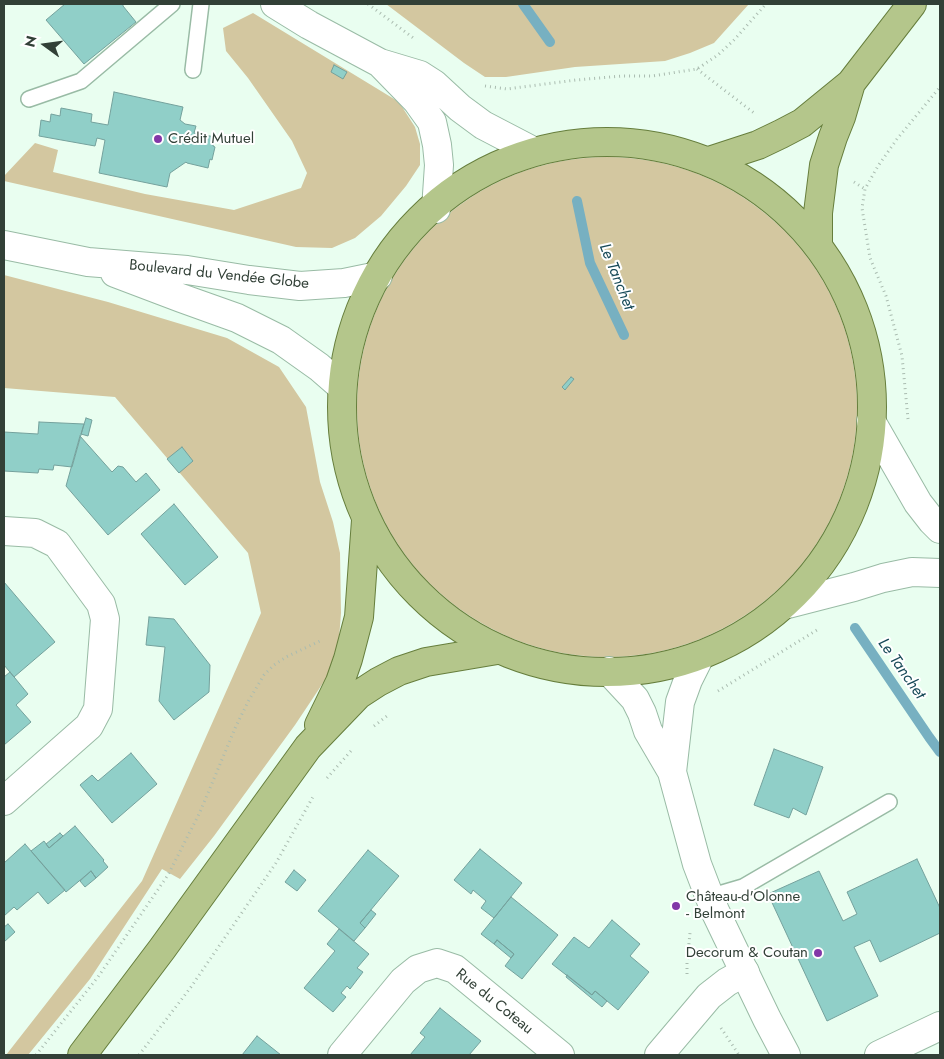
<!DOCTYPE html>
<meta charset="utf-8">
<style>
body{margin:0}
#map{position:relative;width:944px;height:1059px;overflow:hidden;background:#e9fef0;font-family:Jost,sans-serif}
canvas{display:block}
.frame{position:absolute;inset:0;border:5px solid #324037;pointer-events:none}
.north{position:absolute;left:20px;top:20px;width:50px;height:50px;-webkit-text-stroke:4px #fff;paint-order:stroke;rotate:284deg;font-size:14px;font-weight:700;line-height:20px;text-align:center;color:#324037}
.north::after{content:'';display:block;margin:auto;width:18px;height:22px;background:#324037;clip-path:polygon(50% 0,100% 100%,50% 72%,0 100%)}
</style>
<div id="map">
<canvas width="944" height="1059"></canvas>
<div class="frame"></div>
<div class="north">N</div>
</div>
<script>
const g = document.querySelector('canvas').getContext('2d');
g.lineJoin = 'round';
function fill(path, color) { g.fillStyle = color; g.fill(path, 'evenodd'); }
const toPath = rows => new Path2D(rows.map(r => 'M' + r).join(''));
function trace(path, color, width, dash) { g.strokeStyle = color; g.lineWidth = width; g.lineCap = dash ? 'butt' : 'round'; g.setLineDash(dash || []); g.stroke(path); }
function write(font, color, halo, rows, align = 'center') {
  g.font = font + ' Jost,sans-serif'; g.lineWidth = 4; g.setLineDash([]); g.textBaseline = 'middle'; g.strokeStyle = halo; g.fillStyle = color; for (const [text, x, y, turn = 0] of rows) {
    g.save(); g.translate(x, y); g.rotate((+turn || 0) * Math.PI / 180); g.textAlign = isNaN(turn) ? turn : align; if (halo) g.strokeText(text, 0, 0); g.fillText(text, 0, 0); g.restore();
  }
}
fill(toPath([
 [386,4,749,4,714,43,690,53,665,61,575,67,506,77,485,77,464,63],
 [253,13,399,102,415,127,420,144,420,165,406,186,381,216,355,238,332,248,296,247,4,181,4,176,35,143,58,150,53,172,145,194,234,210,301,188,307,173,292,141,248,78,226,51,223,28],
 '357 407a250 250 0 1 1 500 0a250 250 0 1 1-500 0Z',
 [4,275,108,302,227,338,279,367,306,407,320,482,333,522,340,553,341,613,339,639,327,677,295,725,214,836,180,879,162,869,90,979,28,1055,6,1055,142,881,261,613,248,553,115,397,4,388]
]), '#d3c7a0');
trace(toPath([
 [523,4,550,42],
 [577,201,590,263,624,335],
 [855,628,929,737,940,752]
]), '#77b0c1', 10);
const building = toPath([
 [65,4,123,4,123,6,136,22,84,64,46,20,65,4],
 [334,65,347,72,343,79,331,72,334,65],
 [114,92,183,107,180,120,185,124,196,126,194,133,215,137,213,146,215,147,212,160,210,159,208,168,187,163,186,162,170,173,167,187,99,173,105,140,97,138,95,146,39,136,41,120,50,122,51,114,60,116,61,108,92,114,91,122,108,125,114,92],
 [571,377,574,379,565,390,562,387,571,377],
 [86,418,92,420,88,436,81,434,86,418],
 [39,422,84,424,72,467,54,465,53,470,39,469,38,473,4,471,4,432,38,434,39,422],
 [80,436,112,472,118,466,123,467,136,482,146,473,160,490,108,535,66,486,80,436],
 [182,447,193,461,179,473,167,459,182,447],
 [174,504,218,557,185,585,141,534,174,504],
 [4,582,55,642,14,677,4,665,4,582],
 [149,617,174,619,210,665,209,692,174,720,159,701,165,647,146,645,149,617],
 [10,672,28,694,16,705,31,722,4,745,4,677,10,672],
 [774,749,823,767,806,815,793,808,789,818,754,805,774,749],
 [131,753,157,784,112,823,80,785,92,775,98,781,131,753],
 [75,826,104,860,103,861,108,867,96,878,91,871,66,892,31,851,44,841,49,848,75,826],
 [60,833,63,836,49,848,46,844,60,833],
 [25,844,65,890,48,904,38,892,17,910,14,907,4,916,4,863,25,844],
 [480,849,522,883,494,918,481,908,486,901,473,890,471,894,454,880,480,849],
 [368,850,399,876,360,923,365,928,354,941,318,911,368,850],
 [917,859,940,908,940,933,880,962,870,940,854,947,878,996,827,1021,768,894,819,871,843,921,857,914,847,892,917,859],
 [294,870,306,880,297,891,285,882,294,870],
 [91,871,96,878,85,887,80,881,91,871],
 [511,897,558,935,522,979,505,966,514,954,497,940,494,944,481,934,511,897],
 [371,910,376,914,365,928,360,923,371,910],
 [612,920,640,944,630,956,649,972,618,1010,595,991,592,995,552,964,574,937,589,948,612,920],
 [8,924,15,932,4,942,4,927,8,924],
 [339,929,369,954,357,968,363,972,350,989,347,986,341,993,346,997,333,1012,304,988,335,951,327,944,339,929],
 [497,940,514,954,511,958,494,944,497,940],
 [567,975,592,995,595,991,607,1001,602,1007,566,977,567,975],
 [440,1008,481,1041,469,1055,410,1055,425,1037,420,1033,440,1008],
 [257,1036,281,1055,242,1055,257,1036]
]);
fill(building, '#90cfc8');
trace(building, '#74a19c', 1);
const service = toPath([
 [193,70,201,4],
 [29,99,81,81,172,4],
 [709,897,743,887,889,802]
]);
const minor = toPath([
 [4,531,35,533,57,544,101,604,105,619,98,709,89,726,4,801],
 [342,1055,403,981,418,969,437,963,455,969,560,1055],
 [659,1055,709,996,727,982,745,972],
 [879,1055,940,1026]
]);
const tertiary = toPath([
 [275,4,309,25,380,63,420,75,434,84,460,108,483,125,531,150],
 [381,64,417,101,432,122,437,145,439,165,436,209],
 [871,421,918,503,932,521,940,529],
 [784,605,854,587,883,578,912,572,940,573],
 [609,671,635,699,642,713,648,731,672,772,697,864,715,911,767,1019,786,1055],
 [672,772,680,702,688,680,698,660]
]);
const secondary = toPath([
 [4,245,88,262,187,270,249,280,300,286,344,283,378,276],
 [115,273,181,298,237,318,281,340,319,367,342,387]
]);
const primary = toPath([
 '342 407a265 265 0 1 1 530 0a265 265 0 1 1-530 0Z',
 [709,161,758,145,781,134,802,123,851,83,912,4],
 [818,246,818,213,824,165,833,137,841,117,851,83],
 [319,725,340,682,348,659,353,640,359,617,366,520],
 [82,1055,162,949,308,747,358,695,378,682,399,671,426,662,497,650]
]);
trace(service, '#99bba5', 18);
trace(minor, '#99bba5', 30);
trace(tertiary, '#99bba5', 30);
trace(secondary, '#99bba5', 30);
trace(primary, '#667e3c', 30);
trace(toPath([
 [368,4,416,40],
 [697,69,754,113],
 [485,86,507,89,576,80,622,76,652,76,697,69,718,55,735,39,766,4],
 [854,182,865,189],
 [908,419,902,356,886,296,870,258,862,208,865,189,878,166,897,139,940,87],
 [572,667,579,674],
 [718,691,817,630],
 [374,726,387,716],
 [327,778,351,751],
 [687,974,687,963,690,933],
 [721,1028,739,1055],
 [36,1055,98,977,168,875,200,812,236,726,249,700,264,675,274,665,286,657,320,641],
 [139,1055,191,987,276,863,314,795]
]), '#aabcb0', 3, [1, 4]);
trace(service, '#fff', 15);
trace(minor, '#fff', 28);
trace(tertiary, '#fff', 28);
trace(secondary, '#fff', 28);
trace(primary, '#b4c68b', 28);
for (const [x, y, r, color] of [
 [158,139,5,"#8337a8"],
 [676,906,5,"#8337a8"],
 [818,953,5,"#8337a8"]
]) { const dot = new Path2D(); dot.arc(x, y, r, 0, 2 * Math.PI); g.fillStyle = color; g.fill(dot); trace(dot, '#fff', 2); }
write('15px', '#324037', '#fff', [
 ["Crédit Mutuel",168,139],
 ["Château-d'Olonne",686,897],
 ["- Belmont",686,914],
 ["Decorum & Coutan",808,953,"right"]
], 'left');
write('15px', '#324037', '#fff', [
 ["Boulevard du Vendée Globe",219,275,6],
 ["Rue du Coteau",494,1002,39]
]);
write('italic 16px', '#184a58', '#fff', [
 ["Le Tanchet",616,277,68],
 ["Le Tanchet",901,669,55]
]);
</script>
